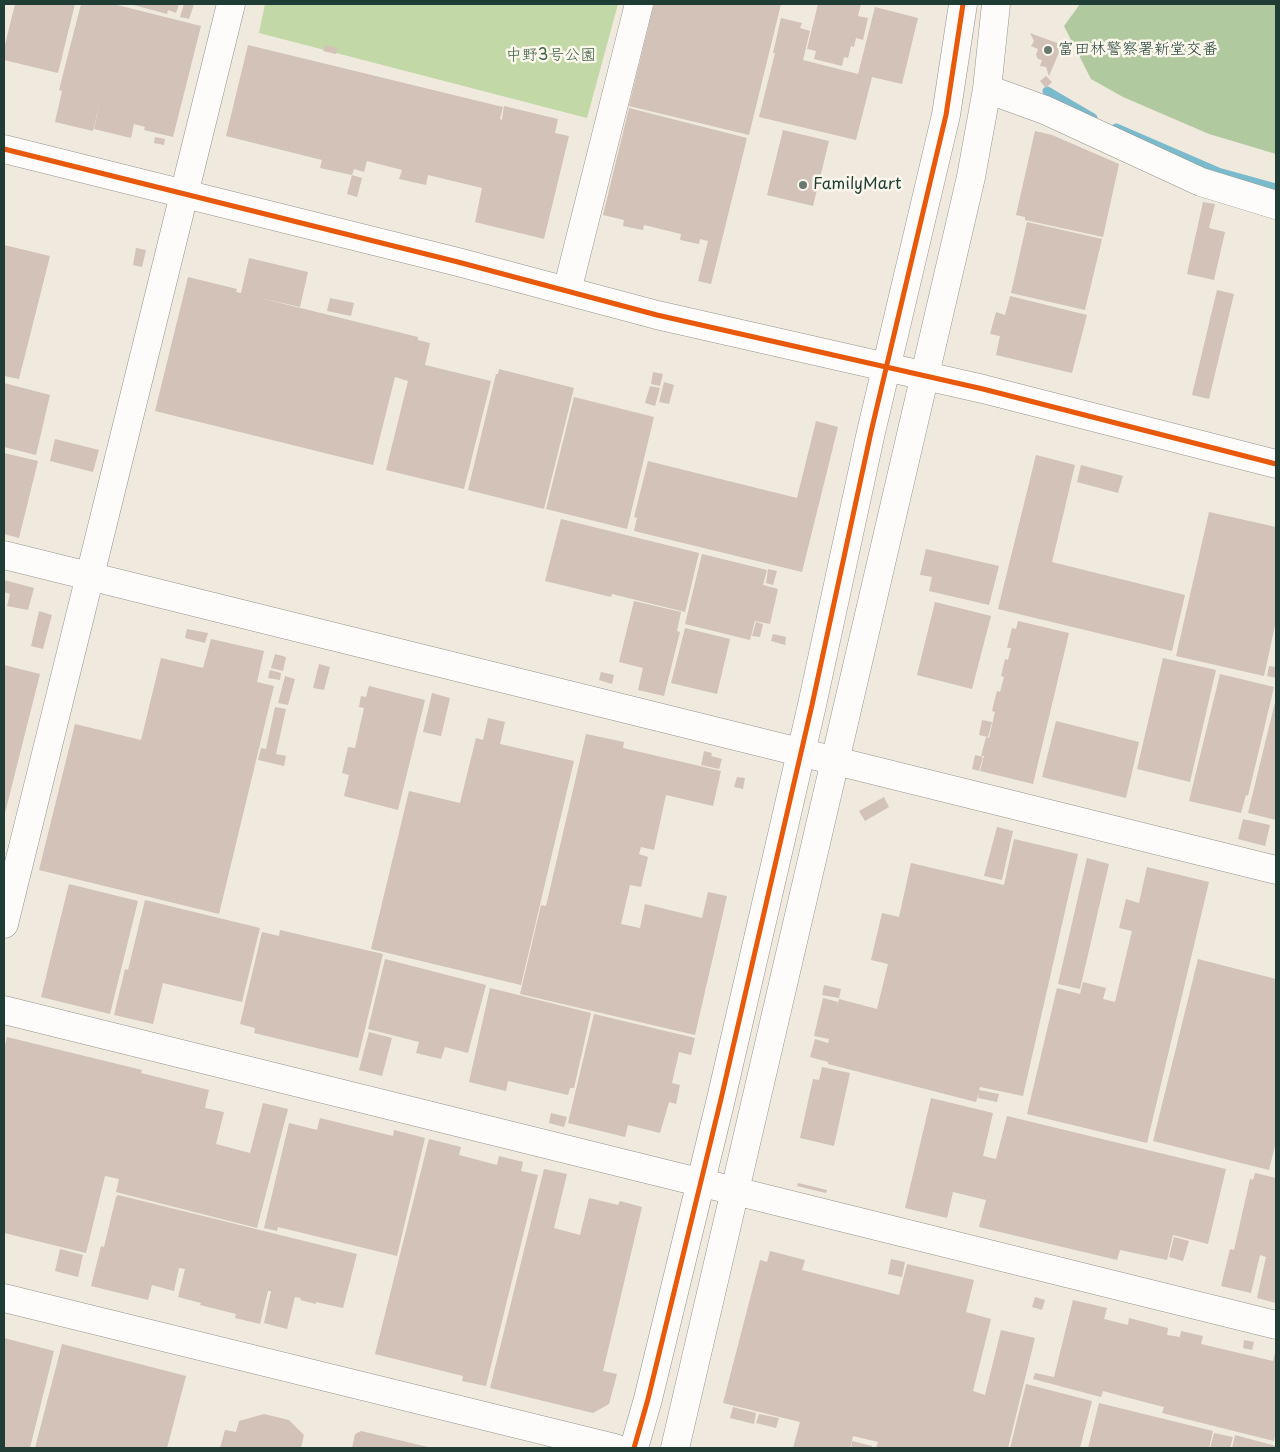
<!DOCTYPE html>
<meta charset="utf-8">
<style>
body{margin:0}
#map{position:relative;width:1280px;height:1452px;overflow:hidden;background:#f0e9de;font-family:"Playpen Sans",sans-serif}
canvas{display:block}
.frame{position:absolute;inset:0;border:5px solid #1f3d34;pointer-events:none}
</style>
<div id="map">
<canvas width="1280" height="1452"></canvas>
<div class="frame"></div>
</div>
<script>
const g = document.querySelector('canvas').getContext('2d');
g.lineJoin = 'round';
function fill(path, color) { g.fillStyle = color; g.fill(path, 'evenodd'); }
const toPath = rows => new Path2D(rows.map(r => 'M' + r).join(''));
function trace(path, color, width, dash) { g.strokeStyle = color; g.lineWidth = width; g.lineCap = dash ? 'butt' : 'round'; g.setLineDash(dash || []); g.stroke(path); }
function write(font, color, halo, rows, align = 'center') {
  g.font = font + ' "Playpen Sans","Klee One",sans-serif'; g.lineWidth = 5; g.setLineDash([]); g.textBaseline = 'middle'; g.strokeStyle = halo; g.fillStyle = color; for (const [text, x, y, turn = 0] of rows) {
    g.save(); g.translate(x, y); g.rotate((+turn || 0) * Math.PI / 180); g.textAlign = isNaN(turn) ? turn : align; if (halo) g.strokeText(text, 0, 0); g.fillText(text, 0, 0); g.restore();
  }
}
fill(toPath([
 [265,4,618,4,587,118,259,33]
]), '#c2d8a7');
fill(toPath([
 [1080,4,1276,4,1276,154,1209,134,1123,97,1091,79,1064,26]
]), '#b1c99e');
trace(toPath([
 [1047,91,1093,118],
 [1116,128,1218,172,1276,188]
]), '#79bbcc', 9);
fill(toPath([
 [15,4,75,4,58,73,4,60,4,49],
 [81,4,113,4,201,26,173,137,144,130,145,127,134,124,131,138,94,129,100,101,93,131,55,122,62,91,59,90],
 [130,4,179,4,176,13,168,10,167,14],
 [184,4,194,4,189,19,180,17],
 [654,4,781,4,749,135,629,106],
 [818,4,861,4,858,16,868,18,863,40,856,38,854,47,851,46,848,58,844,57,842,66,814,59,816,51,807,49],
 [875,7,918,18,902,84,872,77,856,140,759,117,775,53,773,53,781,18,802,23,800,28,810,31,803,60,858,74],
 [1030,33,1057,43,1060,50,1049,76,1046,67,1040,66,1042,60,1038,59,1036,55,1038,49,1031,46,1034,41],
 [248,45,503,107,500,119,502,120,504,106,558,119,555,133,569,136,544,239,475,222,482,188,428,175,426,185,399,179,402,170,367,161,364,172,354,169,352,175,320,168,322,160,226,136],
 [325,45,338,48,336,54,323,51],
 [1046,76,1052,82,1046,88,1040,81],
 [629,108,747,138,711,284,698,281,708,241,700,239,699,244,680,240,681,234,644,225,643,230,623,226,624,220,603,215],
 [783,130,829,141,813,206,767,195],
 [1035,131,1052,135,1119,164,1103,237,1025,220,1025,217,1016,215],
 [155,137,165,139,164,145,154,143],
 [352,175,362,178,357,197,347,194],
 [1203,202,1215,204,1209,228,1225,232,1214,280,1187,274],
 [1027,222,1102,239,1085,310,1011,293],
 [4,245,50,256,19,379,4,376],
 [136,248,146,250,142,267,133,265],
 [249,258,308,272,300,307,256,297,418,337,418,340,430,343,425,365,491,381,464,489,386,470,408,381,395,377,373,465,155,411,188,277,237,289,236,292,241,293],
 [1217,290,1234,294,1209,399,1192,395],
 [1010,296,1087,315,1072,373,996,355,1000,336,990,334,996,312,1005,315],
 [330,298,354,303,351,316,327,311],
 [499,369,574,388,544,509,468,490,496,374,498,374],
 [653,372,663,374,660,386,651,384],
 [664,382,674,385,669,404,659,402],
 [4,383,50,395,36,455,4,447],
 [650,386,660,388,655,406,645,403],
 [574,397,654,417,627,529,546,509],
 [816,421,838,427,802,572,634,531,637,518,634,517,648,461,797,498],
 [55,439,99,450,93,472,50,461],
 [4,453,38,461,19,538,4,534],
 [1036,455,1075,465,1052,562,1185,595,1172,651,998,609],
 [1081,465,1123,476,1118,493,1077,482],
 [1209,512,1276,527,1276,621,1264,676,1176,656],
 [561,519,699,553,685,612,612,594,611,597,545,581],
 [926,549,999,566,989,605,929,591,932,577,920,575],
 [702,554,767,570,763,585,778,589,770,624,755,621,750,640,685,624],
 [768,569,777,571,773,585,766,583],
 [4,580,34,588,28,610,7,606,10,594,4,592],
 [634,601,681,612,677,631,680,632,664,696,638,690,643,668,619,662],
 [935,602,991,616,972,689,917,675],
 [39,611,52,615,43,649,31,646],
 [1018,621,1069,633,1033,784,980,771,984,756,981,756,986,737,989,738,995,712,992,711,997,691,1000,692,1004,677,1001,676,1005,659,1008,660,1011,648,1007,648,1012,628,1016,629],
 [756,622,763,624,760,637,752,636],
 [685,628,730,639,717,694,671,683],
 [187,629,208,633,205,643,185,638],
 [773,634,786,637,785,645,771,641],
 [211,639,264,651,257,682,274,686,219,914,39,870,75,724,141,740,161,658,203,668],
 [275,654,286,657,283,671,271,668],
 [1163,658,1216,670,1190,782,1137,769],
 [319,664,330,667,324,690,313,688],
 [4,665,40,674,4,817],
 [1269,666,1276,667,1276,678,1267,676],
 [270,670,281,673,280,680,268,678],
 [601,672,614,675,612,684,599,680],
 [1220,674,1274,687,1248,796,1246,795,1241,813,1189,801],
 [285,676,295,679,288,705,278,703],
 [369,686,425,700,398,810,344,796,349,775,342,773,348,747,355,748,364,708,359,707,361,696,366,697],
 [432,693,450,698,441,736,423,732],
 [1276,698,1276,820,1248,813],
 [275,707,286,709,276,754,286,756,284,766,258,760,261,748,266,749],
 [488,718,505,722,500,744,574,761,521,985,371,949,409,791,460,803,476,738,483,740],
 [982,720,992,722,988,737,979,735],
 [1056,721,1139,742,1126,798,1042,777],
 [586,734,624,742,623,748,721,771,713,806,666,795,654,850,641,847,639,854,648,857,641,887,630,885,621,924,640,928,645,904,702,918,708,892,727,896,695,1035,520,994,541,905,546,906],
 [704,751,712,753,711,756,722,759,719,769,701,765],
 [975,755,983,757,979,771,972,769],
 [737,777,745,778,743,789,734,787],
 [884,797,889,807,865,821,859,811],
 [1243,819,1270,825,1265,846,1238,839],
 [997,827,1013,831,1002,880,984,876],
 [1014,839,1078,854,1023,1096,980,1087,979,1090,999,1094,997,1102,978,1098,979,1092,976,1102,828,1064,828,1062,810,1057,815,1039,828,1043,829,1039,814,1036,823,998,838,1002,836,1012,839,999,877,1009,888,964,871,960,882,913,899,917,911,863,1004,885],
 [1087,858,1109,864,1080,989,1058,984],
 [1147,867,1209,882,1147,1143,1027,1114,1057,988,1080,994,1083,982,1106,988,1103,999,1115,1002,1132,931,1119,928,1126,899,1139,903],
 [69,884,138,901,110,1014,41,997],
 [145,900,260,928,242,1002,163,983,153,1024,114,1015,125,969,128,970],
 [280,930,383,954,358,1058,254,1033,255,1028,240,1024,262,932,279,936],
 [385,959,486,985,468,1053,445,1047,441,1059,416,1053,419,1042,368,1029],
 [1198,959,1276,979,1276,1142,1269,1170,1153,1141],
 [824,985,841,989,839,998,822,995],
 [490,988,591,1013,574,1088,570,1088,568,1095,508,1081,506,1091,469,1082],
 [594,1014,695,1038,691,1055,679,1052,672,1083,680,1085,676,1104,669,1102,660,1133,628,1125,625,1137,568,1123],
 [369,1032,392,1038,382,1076,359,1070],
 [7,1037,142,1070,141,1073,209,1090,205,1108,224,1112,216,1144,250,1153,263,1103,288,1109,257,1228,116,1192,119,1179,105,1176,86,1253,4,1233,4,1049],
 [822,1067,850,1073,834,1146,800,1138,813,1079,819,1080],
 [931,1098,993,1113,983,1156,996,1159,1007,1116,1226,1169,1208,1244,1173,1235,1167,1260,1120,1250,1117,1260,979,1227,986,1200,953,1192,947,1218,905,1208],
 [551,1113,567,1117,564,1127,549,1123],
 [320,1118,393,1136,394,1130,425,1138,397,1256,278,1227,277,1231,264,1228,289,1123,317,1130],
 [429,1139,461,1147,459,1155,497,1165,499,1156,523,1162,521,1171,538,1175,486,1386,462,1381,463,1376,375,1354],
 [544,1169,567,1174,554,1228,580,1235,589,1198,618,1205,620,1201,642,1207,603,1371,617,1374,609,1404,593,1413,490,1388],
 [1255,1173,1276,1178,1276,1303,1257,1298,1266,1257,1260,1255,1251,1293,1221,1286,1230,1249,1234,1250,1250,1179,1253,1180],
 [798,1183,827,1190,826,1193,797,1186],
 [118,1195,357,1254,343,1308,316,1302,316,1304,300,1300,301,1298,295,1297,287,1329,264,1323,271,1291,268,1291,260,1324,235,1318,236,1314,200,1305,201,1303,178,1297,185,1269,179,1268,174,1291,152,1285,148,1300,91,1286,101,1246,104,1247,116,1197],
 [1174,1237,1189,1241,1183,1261,1169,1257],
 [60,1249,83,1255,78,1277,55,1271],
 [770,1251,805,1260,802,1270,899,1295,907,1264,974,1280,966,1312,991,1319,973,1391,985,1395,1001,1330,1035,1338,1008,1448,876,1448,878,1442,853,1436,850,1448,793,1448,800,1422,723,1403,760,1260,767,1262],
 [891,1259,905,1262,902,1277,888,1274],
 [1035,1297,1045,1300,1042,1310,1032,1307],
 [1073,1300,1107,1308,1104,1319,1128,1325,1129,1318,1168,1328,1167,1335,1180,1337,1181,1331,1203,1336,1201,1344,1273,1361,1276,1349,1276,1432,1274,1441,1162,1413,1164,1407,1148,1403,1103,1391,1101,1397,1033,1379,1035,1373,1054,1377],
 [4,1338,54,1351,30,1448,4,1448],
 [1244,1340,1254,1342,1252,1350,1243,1348],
 [62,1344,186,1376,167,1448,35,1448],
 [1026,1384,1092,1401,1080,1448,1010,1448],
 [1099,1403,1213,1431,1209,1448,1088,1448],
 [733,1407,756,1413,754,1424,730,1418],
 [264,1414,289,1420,304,1435,301,1448,220,1448,225,1430,236,1432,239,1421],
 [759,1414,779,1418,776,1428,756,1423],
 [361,1431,432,1448,352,1448,355,1434],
 [1214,1433,1233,1437,1230,1448,1210,1448],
 [1235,1435,1276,1446,1276,1448,1232,1448],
 [852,1441,872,1446,872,1448,851,1448]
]), '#d2c2b8');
const minor = toPath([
 [987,89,1045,110,1201,182,1276,205],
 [4,149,458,262,657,315,983,389,1276,464],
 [567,291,639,4],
 [4,555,1276,870],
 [4,924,231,4],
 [4,1010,1276,1325],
 [4,1298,615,1448],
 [634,1448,648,1399,721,1099,812,705,871,432,946,115,963,4],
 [675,1448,971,177,987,89,996,4]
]);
trace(minor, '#93948d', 29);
trace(minor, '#fdfcfa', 28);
trace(toPath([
 [4,149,458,262,657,315,983,389,1276,464],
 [634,1448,648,1399,721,1099,812,705,871,432,946,115,963,4]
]), '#e8590c', 5);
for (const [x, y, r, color] of [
 [1048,50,5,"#687970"],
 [803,185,5,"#687970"]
]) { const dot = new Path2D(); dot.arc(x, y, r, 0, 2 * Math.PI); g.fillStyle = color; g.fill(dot); trace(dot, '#fbf7ec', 2); }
write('16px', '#1f3d34', '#fbf7ec', [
 ["富田林警察署新堂交番",1058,50],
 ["FamilyMart",813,185]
], 'left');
write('16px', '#3e6046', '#fbf7ec', [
 ["中野3号公園",551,56]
]);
</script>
